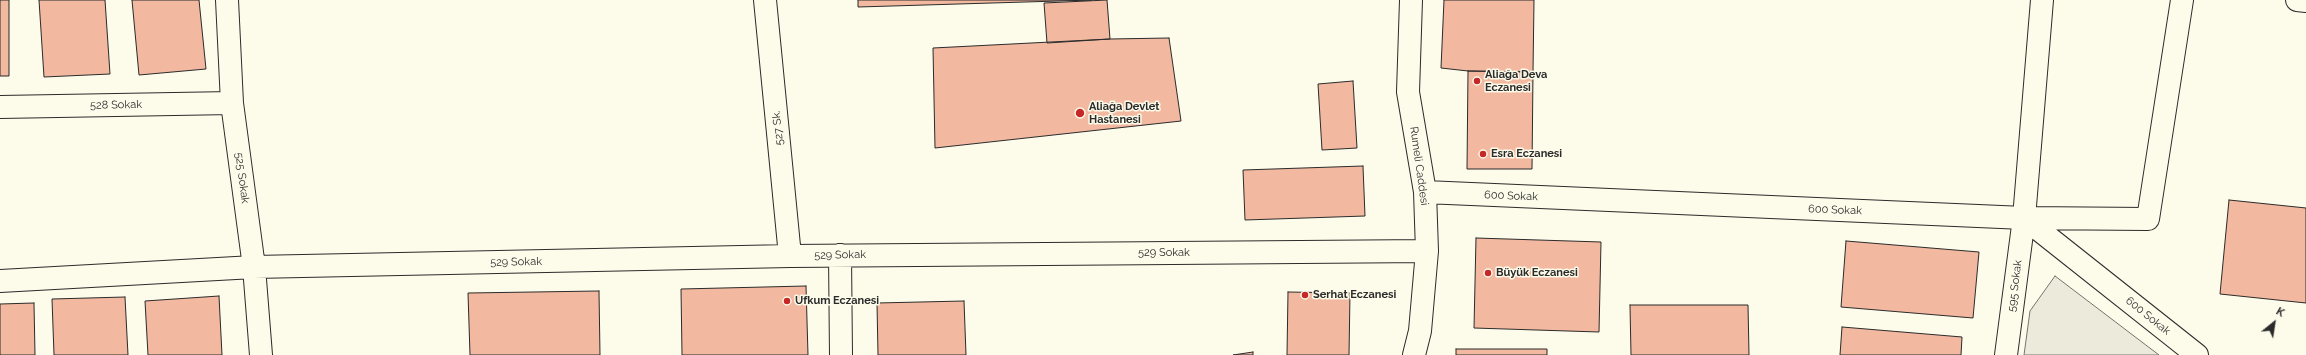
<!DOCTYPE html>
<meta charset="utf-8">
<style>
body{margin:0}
#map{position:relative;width:2306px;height:355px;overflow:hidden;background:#fdfbea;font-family:Raleway,sans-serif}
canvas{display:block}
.north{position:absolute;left:2254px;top:303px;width:40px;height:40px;-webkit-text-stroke:3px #fdfbea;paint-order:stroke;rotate:30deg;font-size:11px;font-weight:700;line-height:16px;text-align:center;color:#2b2b2b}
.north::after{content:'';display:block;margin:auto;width:14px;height:18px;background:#2b2b2b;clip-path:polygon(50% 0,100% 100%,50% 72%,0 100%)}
</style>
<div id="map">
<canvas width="2306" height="355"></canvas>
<div class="north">K</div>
</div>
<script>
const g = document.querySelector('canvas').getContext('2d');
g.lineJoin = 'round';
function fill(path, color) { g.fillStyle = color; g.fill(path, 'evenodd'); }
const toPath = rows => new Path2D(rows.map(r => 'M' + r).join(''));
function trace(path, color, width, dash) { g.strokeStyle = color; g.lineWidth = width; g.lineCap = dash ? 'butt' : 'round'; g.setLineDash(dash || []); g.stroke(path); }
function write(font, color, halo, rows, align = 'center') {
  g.font = font + ' Raleway,sans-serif'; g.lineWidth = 3; g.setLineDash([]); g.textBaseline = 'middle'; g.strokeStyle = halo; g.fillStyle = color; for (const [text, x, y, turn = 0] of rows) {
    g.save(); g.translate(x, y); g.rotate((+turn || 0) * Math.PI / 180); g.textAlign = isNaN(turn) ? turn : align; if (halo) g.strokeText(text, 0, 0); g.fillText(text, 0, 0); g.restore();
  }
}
const green = toPath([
 [2055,276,2159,355,2024,355,2030,311,2055,276]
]);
fill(green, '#ecebdb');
trace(green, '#74746e', 1);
const building = toPath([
 [0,0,9,0,9,76,0,76,0,0],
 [39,0,105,0,110,74,44,77,39,0],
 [132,0,199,0,206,69,139,75,132,0],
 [858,0,1092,0,858,7,858,0],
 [1107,0,1110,39,1047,43,1044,3,1107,0],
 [1444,0,1534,0,1533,72,1468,71,1441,68,1444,0],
 [1169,38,1181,121,935,148,933,48,1110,39,1169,38],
 [1468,71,1533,72,1532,169,1467,169,1468,71],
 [1353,81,1357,148,1322,150,1318,84,1353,81],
 [1363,166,1365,216,1245,220,1243,170,1363,166],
 [2229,200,2306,208,2306,303,2220,294,2229,200],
 [1476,238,1601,242,1599,332,1474,328,1476,238],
 [1846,241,1979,252,1973,318,1841,307,1846,241],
 [806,286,808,355,682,355,681,289,806,286],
 [599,291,600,355,470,355,468,293,599,291],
 [1288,292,1350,293,1349,355,1287,355,1288,292],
 [219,296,222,355,148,355,145,301,219,296],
 [125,297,128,355,54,355,52,299,125,297],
 [964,301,966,355,878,355,877,303,964,301],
 [34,303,35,355,0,355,0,304,34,303],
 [1630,305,1748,305,1749,355,1631,355,1630,305],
 [1842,327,1962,337,1961,355,1840,355,1842,327],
 [1456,349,1547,349,1547,355,1456,355,1456,349],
 [1253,352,1253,355,1233,355,1253,352]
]);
fill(building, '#f2b8a0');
trace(building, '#2b2b2b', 1);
const minor = toPath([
 [227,0,232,103,254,267,261,355],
 [765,0,790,256],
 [1411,0,1408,92,1425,192,1427,251,1420,331,1414,355],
 [2297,0,2306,1],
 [0,107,232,103],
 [1425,192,2024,218,2197,355],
 [2024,218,2148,219,2182,0],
 [840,255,841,355],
 [0,281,254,267,790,256,1427,251],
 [2006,355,2024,218,2042,0]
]);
trace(minor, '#2b2b2b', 24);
trace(minor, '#fdfbea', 22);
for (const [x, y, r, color] of [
 [1477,81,4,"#c62828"],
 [1080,113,5,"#c62828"],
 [1483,154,4,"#c62828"],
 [1488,273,4,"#c62828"],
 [1305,295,4,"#c62828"],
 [787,301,4,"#c62828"]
]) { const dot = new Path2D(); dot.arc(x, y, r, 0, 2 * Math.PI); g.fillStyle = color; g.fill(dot); trace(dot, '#fdfbea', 1.5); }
write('bold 11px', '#2b2b2b', '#fdfbea', [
 ["Aliağa Deva",1485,75],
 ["Eczanesi",1485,88],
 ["Aliağa Devlet",1089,107],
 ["Hastanesi",1089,120],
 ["Esra Eczanesi",1491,154],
 ["Büyük Eczanesi",1496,273],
 ["Serhat Eczanesi",1313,295],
 ["Ufkum Eczanesi",795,301]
], 'left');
write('11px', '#2b2b2b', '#fdfbea', [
 ["528 Sokak",116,105,-1],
 ["527 Sk.",778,128,-96],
 ["Rumeli Caddesi",1419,166,82],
 ["525 Sokak",242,178,83],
 ["600 Sokak",1511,196,2],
 ["600 Sokak",1835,210,2],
 ["529 Sokak",1164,253],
 ["529 Sokak",840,255,-1],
 ["529 Sokak",516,262,-1],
 ["595 Sokak",2015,286,-83],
 ["600 Sokak",2148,316,39]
]);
</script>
